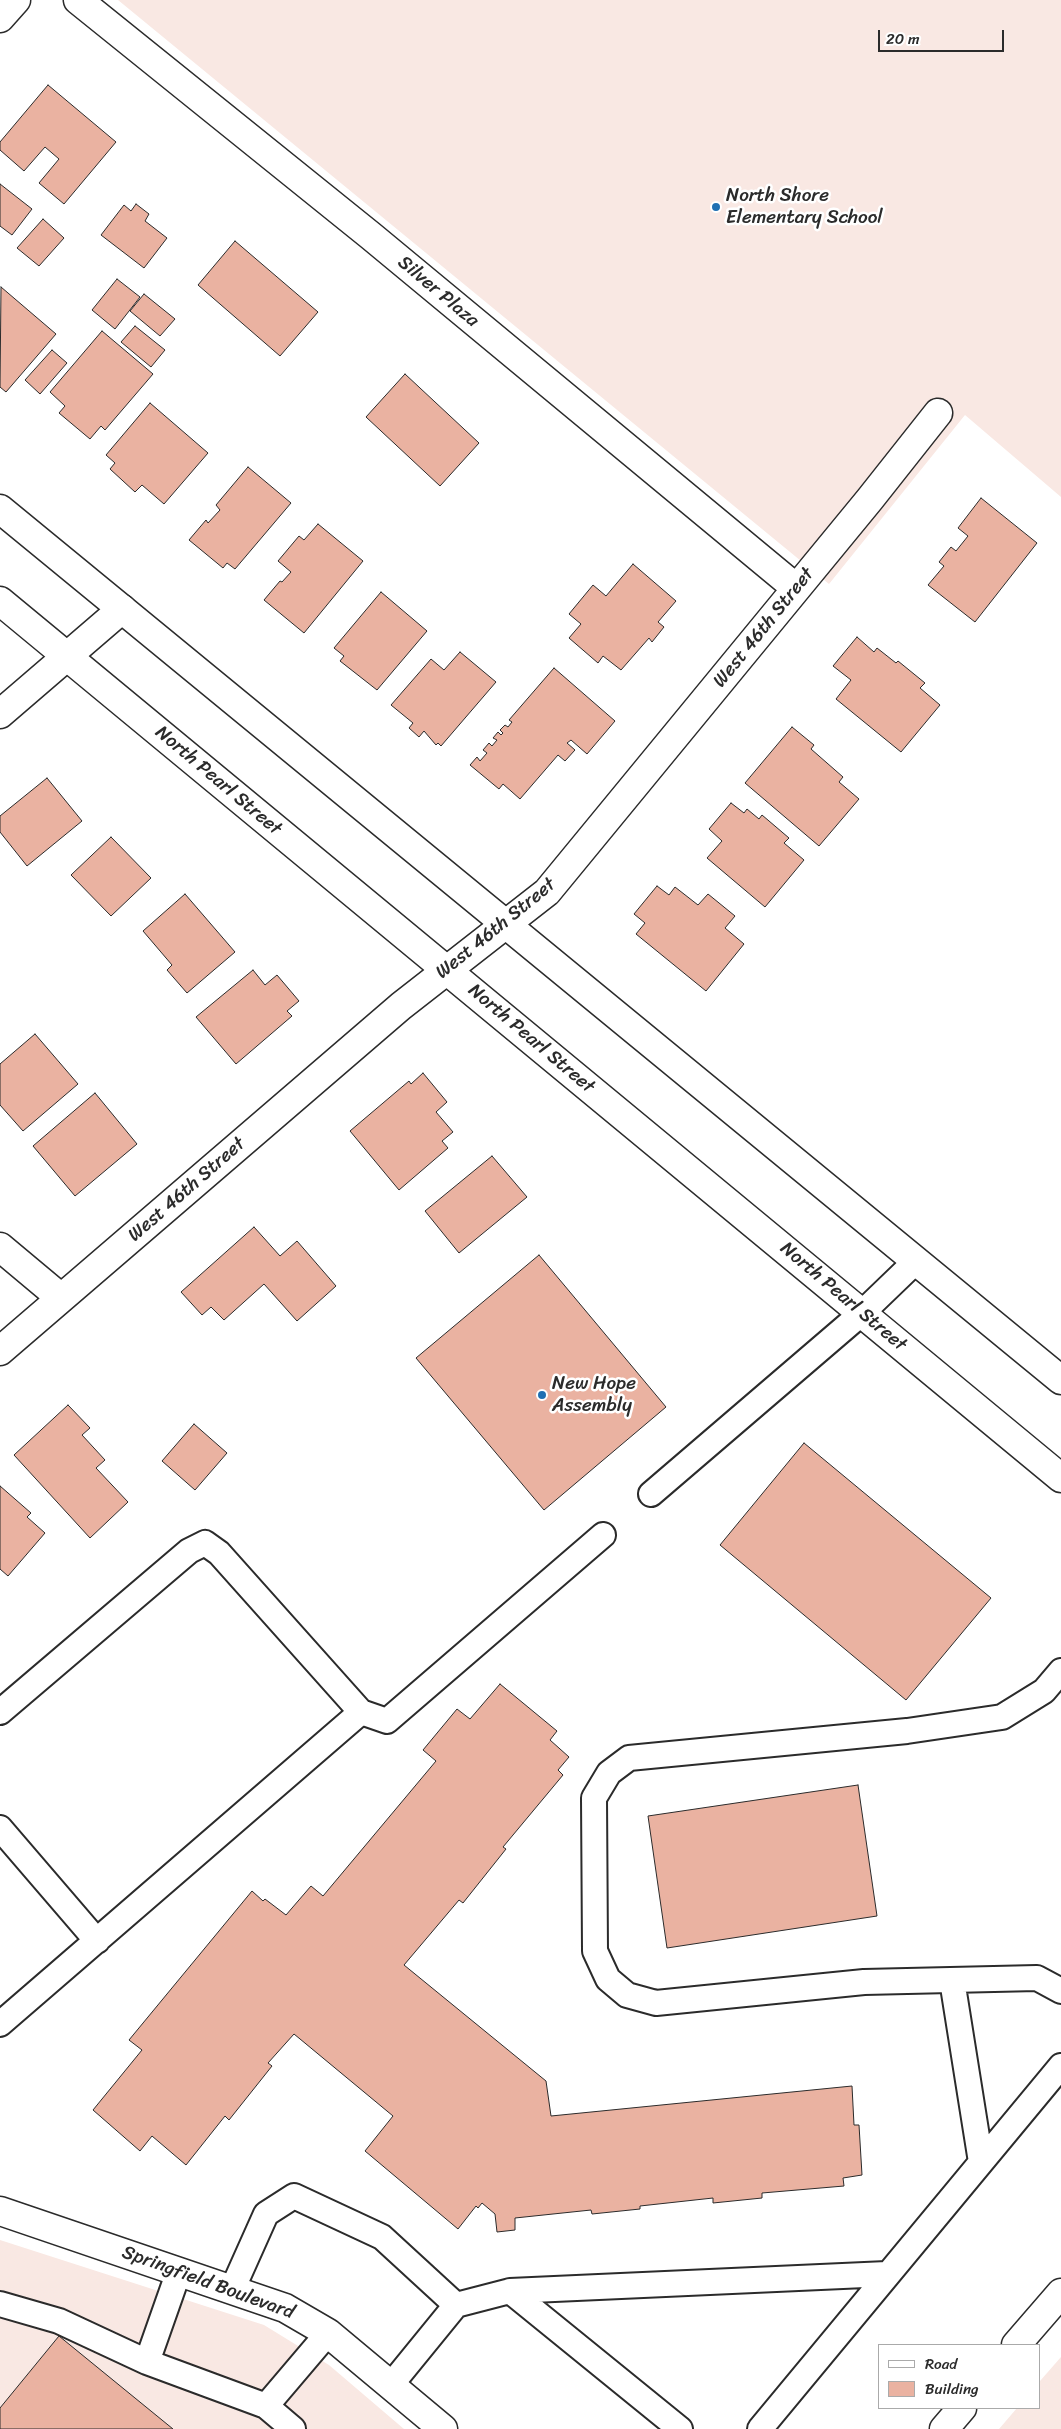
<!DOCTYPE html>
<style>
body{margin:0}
#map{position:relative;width:1061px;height:2429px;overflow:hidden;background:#fff;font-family:Sriracha,sans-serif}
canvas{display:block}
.legend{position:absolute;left:878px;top:2344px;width:162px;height:65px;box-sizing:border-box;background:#fff;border:1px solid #aaa;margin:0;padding:6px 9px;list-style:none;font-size:15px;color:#2b2b2b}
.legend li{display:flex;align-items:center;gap:10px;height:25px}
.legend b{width:25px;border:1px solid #aaa}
.scale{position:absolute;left:878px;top:30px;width:126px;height:22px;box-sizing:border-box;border:2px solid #2b2b2b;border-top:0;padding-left:6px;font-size:15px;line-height:18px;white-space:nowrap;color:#2b2b2b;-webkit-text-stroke:4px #fff;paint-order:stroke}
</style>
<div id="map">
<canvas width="1061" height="2429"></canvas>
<ul class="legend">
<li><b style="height:6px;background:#fff"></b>Road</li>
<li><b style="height:14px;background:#eab2a1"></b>Building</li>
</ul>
<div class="scale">20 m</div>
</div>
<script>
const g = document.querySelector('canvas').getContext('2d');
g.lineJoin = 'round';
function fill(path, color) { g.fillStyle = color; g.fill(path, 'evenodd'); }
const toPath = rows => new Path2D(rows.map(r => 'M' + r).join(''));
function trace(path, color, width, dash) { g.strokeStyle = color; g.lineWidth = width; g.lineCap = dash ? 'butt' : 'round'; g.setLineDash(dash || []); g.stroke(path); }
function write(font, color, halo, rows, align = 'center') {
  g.font = font + ' Sriracha,sans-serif'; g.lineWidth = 5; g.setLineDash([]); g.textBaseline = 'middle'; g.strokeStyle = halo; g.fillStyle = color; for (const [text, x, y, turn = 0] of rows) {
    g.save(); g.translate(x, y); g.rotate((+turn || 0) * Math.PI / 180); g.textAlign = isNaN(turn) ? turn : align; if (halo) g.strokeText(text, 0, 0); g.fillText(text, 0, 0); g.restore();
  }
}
fill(toPath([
 [118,0,1061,0,1061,497,965,415,829,584],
 [0,2240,264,2325,329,2365,404,2429,0,2429],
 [1061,2357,1061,2429,999,2429,1017,2408,1040,2408,1040,2381]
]), '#f9e8e3');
const building = toPath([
 [48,85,116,142,64,204,39,183,59,159,45,147,24,171,0,150,0,142,48,85],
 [0,184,32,209,12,235,0,226,0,184],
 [136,204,149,214,145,221,167,238,144,268,101,235,124,205,131,211,136,204],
 [43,219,64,238,39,266,17,248,43,219],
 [235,241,318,312,280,356,198,285,235,241],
 [117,279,140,297,115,329,92,310,117,279],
 [1,287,56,334,6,392,0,387,1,287],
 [144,294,175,319,160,336,130,311,144,294],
 [135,326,165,350,151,367,121,342,135,326],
 [102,331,153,374,105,430,101,426,90,439,59,413,65,406,50,392,102,331],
 [52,350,67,363,40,394,25,380,52,350],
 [405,374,479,443,440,486,366,417,405,374],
 [150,403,208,453,164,504,142,485,135,492,110,469,115,463,106,455,150,403],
 [248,467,291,503,235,569,227,563,223,568,189,540,206,520,208,523,220,510,216,505,248,467],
 [981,498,1037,543,975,622,928,585,944,566,939,562,951,547,956,551,968,536,958,528,981,498],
 [318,524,363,561,304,633,264,600,280,581,282,582,291,572,278,561,299,536,304,540,318,524],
 [633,564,676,601,658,622,664,627,652,642,649,638,621,670,603,656,598,663,569,638,581,624,569,614,593,585,606,596,633,564],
 [381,592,427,631,377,690,340,661,344,656,334,648,381,592],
 [857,637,874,652,877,648,896,663,898,661,925,683,920,688,940,705,901,752,836,699,851,680,833,666,857,637],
 [460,652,496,682,441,746,438,743,436,745,424,731,419,737,409,728,413,723,391,705,431,659,444,670,460,652],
 [554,668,615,721,587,754,571,740,567,743,575,750,565,761,558,755,520,799,503,784,499,789,470,765,477,757,480,761,487,753,483,750,489,743,492,746,497,740,493,738,498,732,501,735,503,733,500,730,505,725,508,727,512,722,509,720,554,668],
 [792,727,814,745,811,749,843,777,839,782,859,799,819,846,745,783,792,727],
 [47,778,82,821,27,866,0,832,0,816,47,778],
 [731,803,744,813,747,809,759,819,762,815,789,838,784,843,804,860,765,907,707,858,722,841,709,829,731,803],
 [111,837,151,878,111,916,71,875,111,837],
 [657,886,669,895,675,887,698,905,708,894,735,916,725,928,744,944,706,991,636,934,645,923,634,914,657,886],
 [185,894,235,952,187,993,167,970,172,965,143,931,185,894],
 [253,970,265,985,277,975,299,1001,287,1011,292,1016,236,1064,196,1017,253,970],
 [35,1034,78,1084,23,1131,0,1105,0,1064,35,1034],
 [423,1073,447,1102,436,1112,453,1132,442,1141,448,1148,399,1190,350,1131,409,1081,411,1084,423,1073],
 [95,1093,137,1144,75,1196,33,1146,95,1093],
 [492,1156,527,1197,459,1253,425,1211,492,1156],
 [254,1227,280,1256,297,1241,336,1286,297,1321,264,1284,224,1320,211,1307,202,1315,181,1292,254,1227],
 [539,1255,666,1407,544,1510,416,1358,539,1255],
 [68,1405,90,1428,82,1435,105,1460,96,1468,128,1502,90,1538,14,1455,68,1405],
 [194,1424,227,1453,195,1490,162,1461,194,1424],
 [804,1443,991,1598,906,1700,720,1545,804,1443],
 [0,1486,31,1513,27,1517,45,1533,8,1576,0,1569,0,1486],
 [500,1684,557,1731,550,1740,569,1757,558,1770,563,1775,503,1847,506,1849,463,1903,459,1900,404,1965,546,2081,551,2116,852,2086,854,2125,859,2125,862,2175,843,2178,844,2186,762,2193,762,2198,713,2203,713,2198,640,2206,640,2209,592,2214,591,2210,515,2218,515,2230,497,2232,495,2214,482,2203,478,2208,476,2206,458,2229,365,2151,393,2116,294,2034,268,2063,272,2066,229,2120,225,2116,186,2165,152,2136,140,2151,93,2110,142,2050,129,2040,252,1891,263,1901,265,1899,286,1915,311,1886,323,1896,436,1761,423,1750,457,1709,470,1719,500,1684],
 [858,1785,877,1916,667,1948,648,1816,858,1785],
 [59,2336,173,2429,0,2429,0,2408,59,2336]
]);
fill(building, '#eab2a1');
trace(building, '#2b2b2b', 1);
const service = toPath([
 [651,1494,862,1313,916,1261],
 [1061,1671,1044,1691,1002,1717,907,1731,629,1758,609,1773,594,1798,595,1951,608,1979,627,1995,656,2003,864,1982,1037,1978,1061,1991],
 [0,1712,189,1551,205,1543,219,1553,361,1712],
 [0,1828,97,1941],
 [952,1980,981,2162],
 [0,2024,361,1712,387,1721,603,1535],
 [179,2271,147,2362,266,2406],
 [232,2290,266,2214,294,2196,382,2237,456,2305,510,2291,680,2429],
 [510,2291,887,2274],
 [0,2304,59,2321,147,2362],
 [390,2386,456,2305],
 [293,2429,266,2406,328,2333],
 [760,2429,1061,2066]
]);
const minor = toPath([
 [78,0,371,236,796,588],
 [0,714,122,609],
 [0,1247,61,1298],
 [0,1351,401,1006,547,892,870,499,938,413],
 [0,2211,285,2308,328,2333,443,2429]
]);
const tertiary = toPath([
 [0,18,16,0],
 [0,509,1061,1380],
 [0,601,1061,1478],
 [1016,2345,1061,2293],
 [944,2429,962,2408]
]);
trace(service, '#2b2b2b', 28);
trace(minor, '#2b2b2b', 31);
trace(tertiary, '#2b2b2b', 31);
trace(service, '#fff', 24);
trace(minor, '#fff', 28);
trace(tertiary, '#fff', 28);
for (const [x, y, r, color] of [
 [716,207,5,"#1f6fb2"],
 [542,1395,5,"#1f6fb2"]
]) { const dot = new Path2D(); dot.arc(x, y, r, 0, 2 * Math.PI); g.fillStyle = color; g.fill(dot); trace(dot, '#fff', 2); }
write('19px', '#2b2b2b', '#fff', [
 ["North Shore",726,196],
 ["Elementary School",726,218],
 ["New Hope",552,1384],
 ["Assembly",552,1406]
], 'left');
write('19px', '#2b2b2b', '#fff', [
 ["Silver Plaza",438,292,40],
 ["West 46th Street",764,628,-51],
 ["North Pearl Street",218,781,40],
 ["West 46th Street",496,929,-39],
 ["North Pearl Street",531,1039,40],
 ["West 46th Street",187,1190,-41],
 ["North Pearl Street",843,1297,40],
 ["Springfield Boulevard",208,2283,20]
]);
</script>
